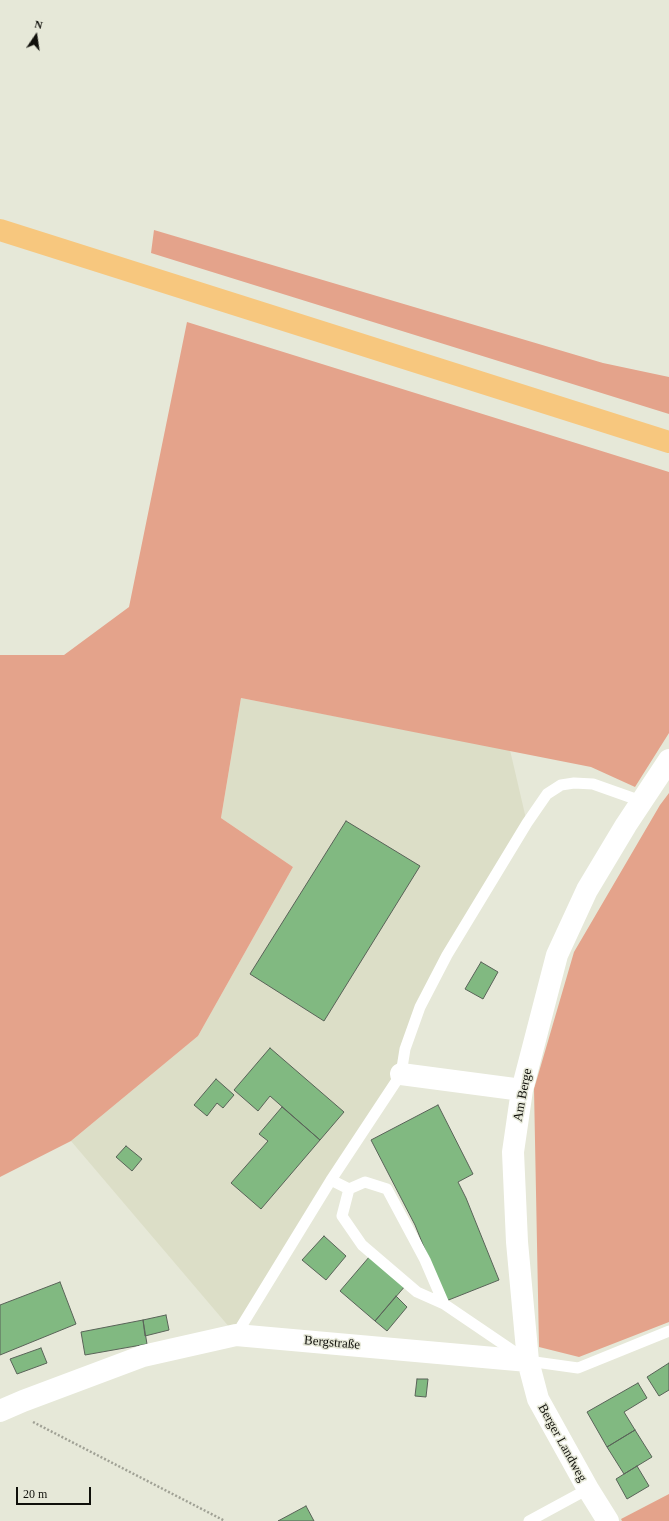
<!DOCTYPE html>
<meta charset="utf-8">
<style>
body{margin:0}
#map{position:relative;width:669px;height:1521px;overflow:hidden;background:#e6e8d8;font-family:"Times New Roman",serif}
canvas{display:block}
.north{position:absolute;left:16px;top:16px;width:40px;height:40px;-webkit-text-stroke:3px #e6e8d8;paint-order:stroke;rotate:13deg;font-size:11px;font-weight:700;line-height:16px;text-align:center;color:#10100b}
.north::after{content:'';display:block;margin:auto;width:14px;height:18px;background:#10100b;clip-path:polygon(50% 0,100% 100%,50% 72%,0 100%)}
.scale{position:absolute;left:16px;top:1487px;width:75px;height:18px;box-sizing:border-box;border:2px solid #10100b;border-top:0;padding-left:5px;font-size:12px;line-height:14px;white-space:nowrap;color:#10100b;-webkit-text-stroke:3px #e6e8d8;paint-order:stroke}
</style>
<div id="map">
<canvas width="669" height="1521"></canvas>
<div class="north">N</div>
<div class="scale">20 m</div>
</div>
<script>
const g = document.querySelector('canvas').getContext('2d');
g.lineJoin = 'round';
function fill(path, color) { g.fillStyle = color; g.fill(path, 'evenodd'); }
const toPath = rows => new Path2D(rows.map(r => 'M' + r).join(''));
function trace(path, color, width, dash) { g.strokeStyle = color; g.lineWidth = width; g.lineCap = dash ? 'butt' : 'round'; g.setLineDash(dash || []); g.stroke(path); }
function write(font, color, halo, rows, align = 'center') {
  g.font = font + ' "Times New Roman",serif'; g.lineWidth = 3; g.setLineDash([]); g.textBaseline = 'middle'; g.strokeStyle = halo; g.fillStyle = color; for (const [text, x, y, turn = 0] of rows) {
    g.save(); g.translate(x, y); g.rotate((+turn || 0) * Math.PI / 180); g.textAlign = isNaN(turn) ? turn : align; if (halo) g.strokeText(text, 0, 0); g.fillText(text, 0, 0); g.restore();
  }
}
fill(toPath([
 [241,698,510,750,527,823,420,1007,401,1074,236,1335,71,1141,198,1036,293,867,221,818]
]), '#dcdec7');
fill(toPath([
 [154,230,603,363,669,377,669,414,151,253],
 [187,322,669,472,669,733,635,787,591,767,241,698,221,818,293,867,198,1036,71,1141,0,1177,0,655,64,655,129,607],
 [669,793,669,1322,579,1357,539,1347,534,1089,574,952,660,805],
 [669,1494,669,1521,622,1521,621,1519]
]), '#e4a38b');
const building = toPath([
 [346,821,420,866,324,1021,250,974,346,821],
 [481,962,498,972,483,999,465,989,481,962],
 [270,1048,344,1112,320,1140,270,1096,258,1111,234,1090,270,1048],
 [216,1079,234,1095,223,1108,217,1103,207,1116,194,1105,216,1079],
 [438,1105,473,1174,458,1182,466,1198,499,1280,446,1301,415,1225,371,1140,438,1105],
 [282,1107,320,1140,261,1209,231,1183,268,1141,259,1134,282,1107],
 [126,1146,142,1159,132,1171,116,1157,126,1146],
 [324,1236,346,1256,326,1280,302,1260,324,1236],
 [370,1256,406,1285,375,1321,340,1291,370,1256],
 [60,1282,76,1324,0,1355,0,1305,60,1282],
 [396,1296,407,1307,387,1331,375,1321,396,1296],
 [166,1315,169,1330,145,1336,143,1320,166,1315],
 [143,1320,147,1344,85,1355,81,1332,143,1320],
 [41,1348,47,1363,17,1374,10,1359,41,1348],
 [669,1363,669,1390,659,1396,647,1377,669,1363],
 [417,1379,428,1379,426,1397,415,1396,417,1379],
 [638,1383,647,1398,624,1412,635,1430,607,1447,587,1412,638,1383],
 [635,1430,652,1457,624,1474,607,1447,635,1430],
 [637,1466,649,1486,627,1499,616,1479,637,1466],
 [306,1506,314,1521,278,1521,306,1506]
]);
fill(building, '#81b981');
trace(building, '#596358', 1);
trace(toPath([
 [33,1422,225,1521]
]), '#a0a195', 2.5, [2, 2]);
trace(toPath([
 [331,1180,349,1189],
 [444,1304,417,1292,362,1245,342,1216,349,1189,365,1182,387,1189,425,1260,444,1304,528,1361,578,1368,669,1331],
 [236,1335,331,1180,401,1074,405,1049,420,1007,447,955,527,823,547,794,561,785,574,783,593,784,641,801],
 [529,1521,588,1489]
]), '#fff', 11);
trace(toPath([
 [401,1074,522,1090],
 [0,1411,23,1401,143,1356,236,1335,528,1361],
 [608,1521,588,1489,538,1399,528,1361,517,1242,513,1152,522,1090,557,955,587,890,626,825,669,760]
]), '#fff', 22);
trace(toPath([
 [0,230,669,442]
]), '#f7c77e', 22);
write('13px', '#10100b', '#e6e8d8', [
 ["Am Berge",523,1095,-79],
 ["Bergstraße",332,1343,5],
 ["Berger Landweg",562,1443,61]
]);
</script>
